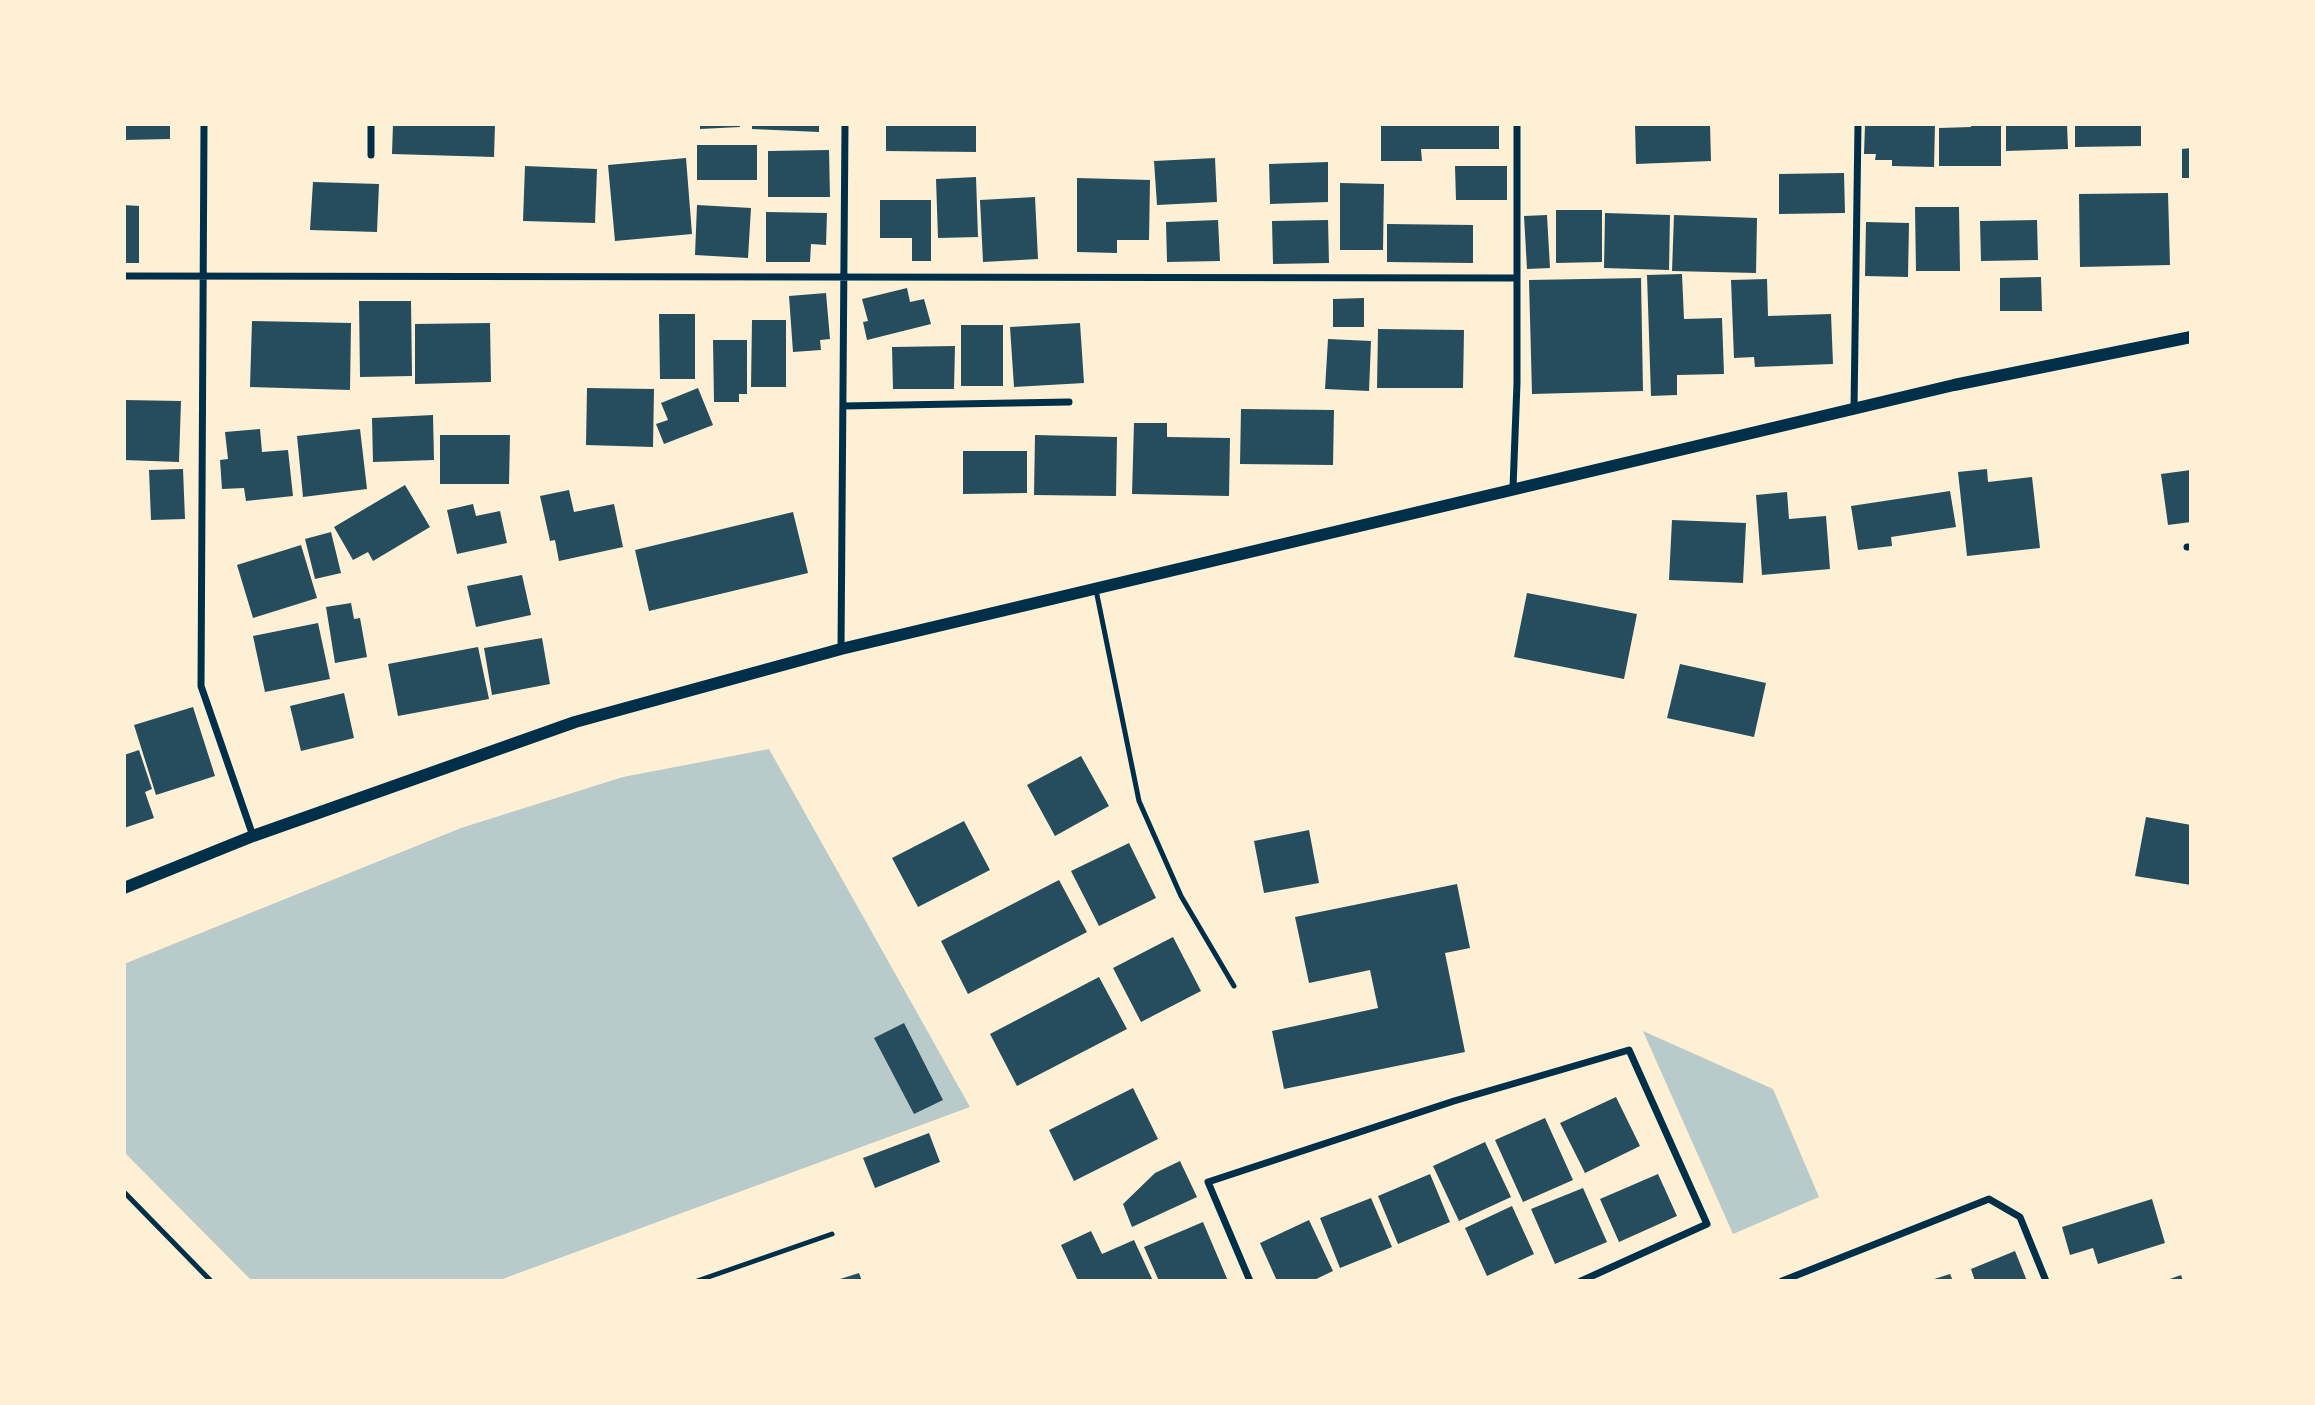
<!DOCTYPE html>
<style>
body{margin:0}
#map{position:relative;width:2315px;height:1405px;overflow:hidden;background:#fdf0d5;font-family:"Space Grotesk",sans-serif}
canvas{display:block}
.frame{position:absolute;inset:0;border:126px solid #fdf0d5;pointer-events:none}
</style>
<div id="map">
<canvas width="2315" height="1405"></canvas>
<div class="frame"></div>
</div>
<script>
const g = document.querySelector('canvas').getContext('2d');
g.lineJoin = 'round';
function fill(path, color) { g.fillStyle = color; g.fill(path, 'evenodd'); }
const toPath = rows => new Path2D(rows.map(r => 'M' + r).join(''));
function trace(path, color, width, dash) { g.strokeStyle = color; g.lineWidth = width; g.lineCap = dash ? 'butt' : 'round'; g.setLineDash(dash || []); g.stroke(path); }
fill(toPath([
 [769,749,970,1107,497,1281,252,1281,124,1152,124,964,461,828,623,777],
 [1643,1031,1773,1089,1819,1197,1733,1234]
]), '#b9caca');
fill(toPath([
 [124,124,170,124,170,139,124,140],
 [393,124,495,124,494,157,392,154],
 [700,124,740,124,740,127,700,129],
 [752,124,819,124,819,132,752,129],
 [886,124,976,124,976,152,886,151],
 [1381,124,1499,124,1499,149,1421,149,1422,161,1381,161],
 [1635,124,1710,124,1711,161,1636,164],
 [1935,124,1934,167,1892,166,1892,160,1875,160,1876,154,1864,154,1865,125],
 [1971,124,2001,124,2001,166,1939,166,1939,128,1971,127],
 [2006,124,2067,124,2068,149,2006,151],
 [2075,124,2141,124,2141,146,2075,147],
 [697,145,757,145,757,180,697,180],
 [2191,148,2191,178,2182,178,2182,149],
 [829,150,830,197,768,197,768,151],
 [686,158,692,234,615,241,608,165],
 [1215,158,1217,202,1157,205,1154,161],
 [1328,162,1328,202,1270,204,1269,164],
 [525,166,597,169,595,223,523,221],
 [1455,166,1507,166,1507,200,1456,200],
 [1844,173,1845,213,1779,214,1779,174],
 [976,177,978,237,938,238,936,179],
 [1077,178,1150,180,1149,240,1117,240,1117,253,1077,252],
 [313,182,379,184,377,232,310,230],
 [1340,183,1384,184,1383,250,1340,250],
 [2168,193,2170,265,2080,267,2079,194],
 [1035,197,1038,259,983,262,980,200],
 [880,200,931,200,931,261,912,261,912,238,880,238],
 [124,205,139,206,139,263,124,263],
 [697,205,751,208,748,258,695,255],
 [1915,207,1959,207,1960,271,1916,271],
 [1556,210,1602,210,1602,262,1556,263],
 [766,212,827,213,826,245,811,244,810,262,766,262],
 [1605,213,1670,215,1669,270,1604,268],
 [1547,215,1550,268,1527,269,1524,216],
 [1674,215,1757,218,1756,273,1672,271],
 [1218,220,1220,261,1167,262,1166,222],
 [1328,220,1329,263,1273,264,1272,221],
 [2037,220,2038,260,1981,261,1980,221],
 [1866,222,1909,223,1908,277,1865,276],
 [1387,224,1473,225,1473,263,1387,262],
 [1682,274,1684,319,1722,318,1724,374,1677,375,1677,395,1651,396,1647,275],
 [2041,277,2042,311,2000,311,2000,278],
 [1641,278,1643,391,1532,394,1529,280],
 [1767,279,1768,316,1831,314,1833,364,1755,367,1754,357,1734,358,1731,280],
 [907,288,910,302,924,299,931,324,867,340,863,322,868,321,862,299],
 [826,293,830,339,820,340,821,350,793,352,789,296],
 [1364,298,1364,327,1333,327,1333,299],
 [359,301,411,301,412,376,360,377],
 [659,314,695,314,695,379,660,379],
 [752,320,786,320,786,387,751,387],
 [252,321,351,323,350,390,250,387],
 [490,323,491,382,415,384,415,324],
 [1080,323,1084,383,1014,387,1010,327],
 [961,325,1003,325,1003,386,961,386],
 [1378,329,1464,330,1463,388,1377,388],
 [1328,339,1371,341,1369,391,1325,389],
 [713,340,747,340,747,394,739,394,739,402,714,402],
 [955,346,954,389,893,389,892,347],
 [587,388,654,389,653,447,586,445],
 [698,388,713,425,664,444,656,424,668,420,661,403],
 [124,400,181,401,179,462,124,460],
 [1241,409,1334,410,1333,465,1240,464],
 [433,415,434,460,373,462,372,418],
 [1134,423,1167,423,1167,437,1230,438,1229,496,1132,494],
 [260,429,262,452,288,450,293,496,246,501,244,488,222,489,220,460,228,459,225,432],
 [360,429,367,489,303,497,297,436],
 [440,435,510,435,509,484,440,484],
 [1035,435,1117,437,1116,496,1034,495],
 [963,451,1027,451,1027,493,963,494],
 [183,469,185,519,151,520,149,470],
 [1987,469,1988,482,2032,477,2040,548,1967,556,1958,472],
 [2191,470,2191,522,2168,525,2161,474],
 [405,485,430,527,373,561,368,552,353,560,334,527],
 [569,490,574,512,614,504,623,547,559,561,555,540,550,541,540,496],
 [1950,491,1956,527,1891,537,1892,546,1858,550,1851,506],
 [1787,492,1789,519,1826,516,1830,569,1762,575,1756,495],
 [473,504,476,516,500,511,507,543,457,554,447,510],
 [793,512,808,573,649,611,635,550],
 [1672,520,1746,523,1743,583,1669,580],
 [331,532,341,573,315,579,305,539],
 [301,545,317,598,253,618,237,565],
 [522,575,531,615,476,627,467,586],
 [1527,593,1637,614,1624,679,1514,657],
 [351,603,354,619,360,618,367,657,335,663,326,607],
 [318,623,330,679,265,692,253,636],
 [542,638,550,684,492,695,484,648],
 [478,647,489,699,398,716,388,664],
 [1680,664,1766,683,1754,737,1667,718],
 [344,693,354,738,301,751,290,706],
 [193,707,215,776,156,795,134,725],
 [139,750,152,789,145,792,154,818,124,828,124,755],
 [1081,756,1109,806,1055,836,1027,785],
 [2146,817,2191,825,2191,885,2135,876],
 [964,821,990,870,918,907,892,858],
 [1309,830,1319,883,1264,893,1254,841],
 [1129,843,1156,898,1099,926,1071,871],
 [1059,880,1087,932,968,994,941,941],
 [1457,884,1470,948,1445,953,1465,1052,1284,1089,1272,1031,1378,1008,1370,970,1309,983,1295,917],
 [1173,937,1201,991,1141,1022,1113,968],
 [1099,977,1127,1029,1017,1086,990,1034],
 [904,1023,943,1100,914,1114,874,1038],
 [1133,1088,1158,1139,1074,1181,1049,1130],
 [1616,1097,1640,1146,1585,1173,1560,1123],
 [1545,1118,1573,1180,1523,1202,1495,1140],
 [929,1133,940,1162,875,1188,863,1158],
 [1485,1142,1511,1197,1459,1221,1433,1166],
 [1180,1161,1197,1197,1132,1227,1123,1204,1155,1173],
 [1430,1174,1450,1222,1398,1244,1378,1196],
 [1658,1174,1677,1216,1619,1242,1600,1199],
 [1583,1188,1607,1242,1555,1264,1531,1209],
 [1371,1198,1392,1247,1340,1268,1320,1218],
 [2152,1199,2165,1243,2098,1264,2093,1248,2070,1255,2062,1227],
 [1512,1206,1534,1254,1487,1276,1465,1228],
 [1309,1220,1333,1271,1312,1281,1277,1281,1260,1243],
 [1203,1222,1228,1281,1159,1281,1144,1247],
 [1091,1231,1102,1254,1134,1240,1153,1281,1078,1281,1061,1245],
 [2015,1251,2027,1281,1975,1281,1971,1269],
 [859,1273,862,1281,837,1281,837,1280],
 [1950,1274,1953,1281,1931,1281,1931,1280],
 [2181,1275,2183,1281,2167,1281,2167,1280]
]), '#264d5e');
trace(toPath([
 [1096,590,1139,801,1181,896,1234,986],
 [124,1192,211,1281],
 [697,1281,832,1234]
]), '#003049', 5);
trace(toPath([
 [204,124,201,686,253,836],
 [371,124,371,155],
 [124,276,1517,278],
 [843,406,1069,402],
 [1854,409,1858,124],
 [1513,488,1517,383,1517,124],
 [2187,547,2191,547],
 [841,649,845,124],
 [1250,1281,1208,1182,1454,1101,1629,1050,1707,1224,1581,1281],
 [1782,1281,1989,1199,2020,1217,2046,1281]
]), '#003049', 7);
trace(toPath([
 [124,888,253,836,575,722,841,649,1954,385,2191,337]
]), '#003049', 12);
</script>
